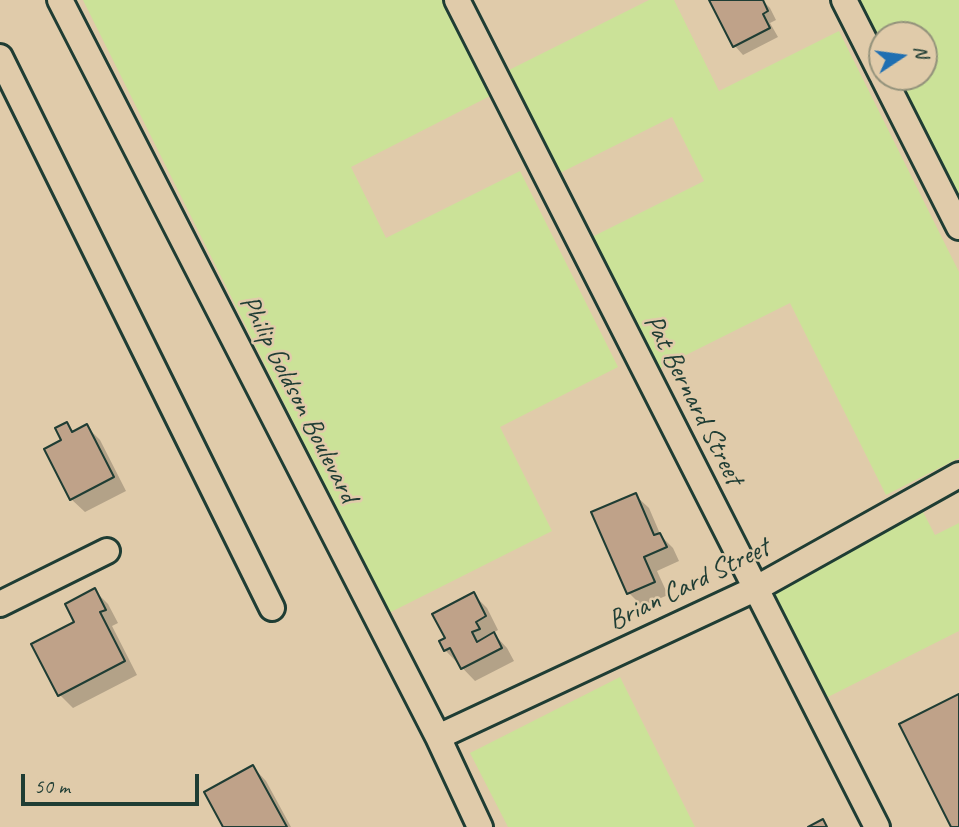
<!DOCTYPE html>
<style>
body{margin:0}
#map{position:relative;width:959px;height:827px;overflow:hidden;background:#e0cbaa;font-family:Caveat,sans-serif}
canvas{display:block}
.north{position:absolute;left:868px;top:21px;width:70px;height:70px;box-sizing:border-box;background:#e0cbaa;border:2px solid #93927b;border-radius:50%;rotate:77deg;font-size:19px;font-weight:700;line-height:28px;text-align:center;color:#1f3d34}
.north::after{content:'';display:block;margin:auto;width:24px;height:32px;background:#1f6fb2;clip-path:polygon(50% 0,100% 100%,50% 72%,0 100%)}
.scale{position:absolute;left:21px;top:774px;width:178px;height:32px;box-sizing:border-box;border:4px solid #1f3d34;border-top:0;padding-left:9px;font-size:21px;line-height:24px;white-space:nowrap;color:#1f3d34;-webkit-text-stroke:5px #e0cbaa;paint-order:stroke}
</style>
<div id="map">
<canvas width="959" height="827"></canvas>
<div class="north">N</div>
<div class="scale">50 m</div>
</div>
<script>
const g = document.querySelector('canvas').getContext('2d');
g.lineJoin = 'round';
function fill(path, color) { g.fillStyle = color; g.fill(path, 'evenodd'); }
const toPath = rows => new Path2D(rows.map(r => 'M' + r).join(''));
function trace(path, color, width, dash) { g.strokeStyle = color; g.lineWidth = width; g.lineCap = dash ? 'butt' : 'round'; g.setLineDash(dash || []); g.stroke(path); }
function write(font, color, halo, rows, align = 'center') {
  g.font = font + ' Caveat,sans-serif'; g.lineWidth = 5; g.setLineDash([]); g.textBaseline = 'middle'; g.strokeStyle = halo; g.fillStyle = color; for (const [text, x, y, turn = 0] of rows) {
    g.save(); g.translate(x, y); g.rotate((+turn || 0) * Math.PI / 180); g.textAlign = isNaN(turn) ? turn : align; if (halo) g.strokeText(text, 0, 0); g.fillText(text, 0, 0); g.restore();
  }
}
fill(toPath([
 [83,0,444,0,492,95,351,167,386,238,520,171,618,367,500,427,552,531,389,613],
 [649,0,674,0,719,91,839,31,959,272,959,458,886,495,790,303,656,370,590,238,704,181,672,117,560,173,509,70],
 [852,0,959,0,959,210,890,77,924,77,924,35,882,35,882,60],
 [922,510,935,535,959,523,959,631,822,700,767,587],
 [620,677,695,827,508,827,470,753]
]), '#cbe298');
fill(toPath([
 [711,0,762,0,770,8,776,20,770,23,778,37,743,55,735,46],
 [67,424,75,433,87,427,100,440,126,491,85,512,71,499,64,441],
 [635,495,649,508,661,536,673,548,679,561,657,571,668,595,642,606,629,593],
 [94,590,108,604,118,623,112,626,137,675,73,708,60,695,76,622],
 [474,595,487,608,498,630,493,633,507,648,514,661,475,681,445,650,447,639],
 [253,767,266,781,291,827,225,827]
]), '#0003');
const building = toPath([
 [709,0,763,0,768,11,763,14,770,28,733,47,709,0],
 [67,422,72,432,87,424,114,477,70,500,44,449,61,440,55,428,67,422],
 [636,493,654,535,660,533,667,547,644,557,655,582,627,594,591,512,636,493],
 [95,588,106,610,100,612,125,661,58,696,31,644,74,622,65,604,95,588],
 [474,592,486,616,476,622,480,629,472,632,477,642,494,632,502,648,461,669,450,648,444,651,439,641,445,638,432,614,474,592],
 [959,694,959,827,951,827,899,724,959,694],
 [253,765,287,827,223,827,204,792,253,765],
 [823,819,827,827,808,827,823,819]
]);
fill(building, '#bfa289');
trace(building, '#1f3d34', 2);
const minor = toPath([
 [60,0,438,737,480,827],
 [457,0,877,827],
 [844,0,882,75],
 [0,57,272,608],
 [883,77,959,227],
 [0,604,107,551],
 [438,737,755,589,959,475]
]);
trace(minor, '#1f3d34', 30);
trace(minor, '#e0cbaa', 24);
write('28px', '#1f3d34', '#e0cbaa', [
 ["Philip Goldson Boulevard",298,399,63],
 ["Pat Bernard Street",693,400,63],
 ["Brian Card Street",689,585,-26]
]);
</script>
